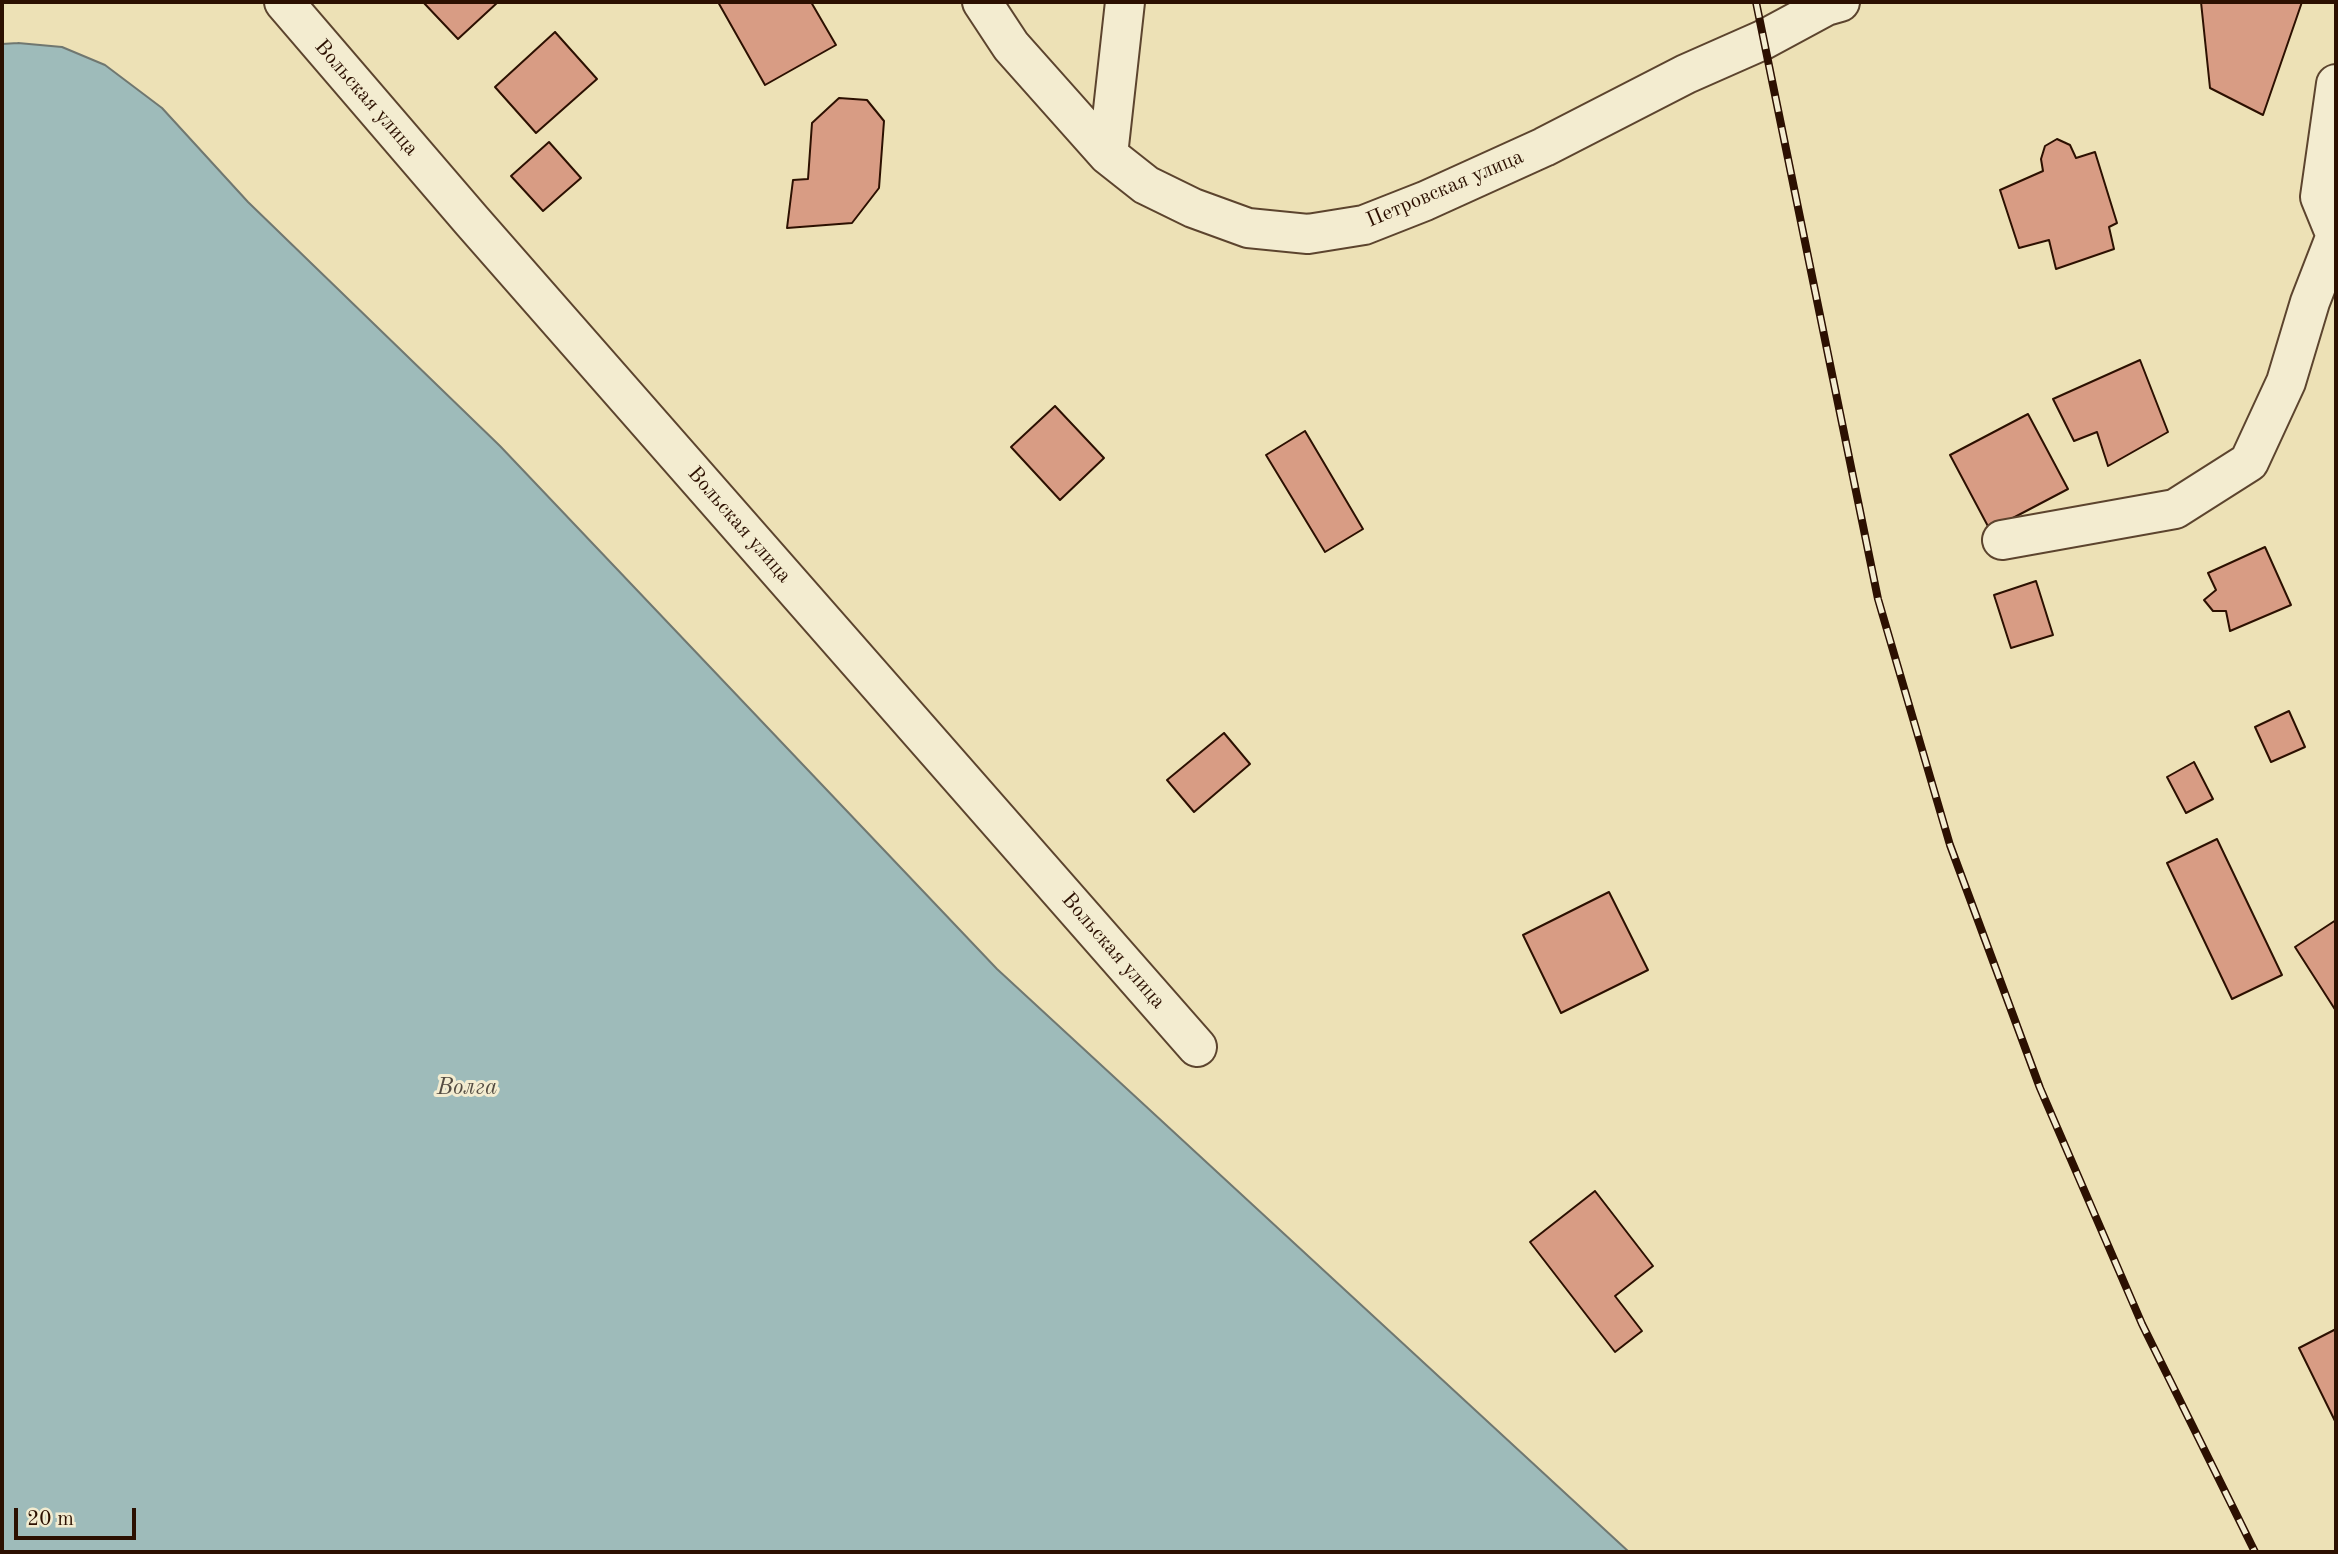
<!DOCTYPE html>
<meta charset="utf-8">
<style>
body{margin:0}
#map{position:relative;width:2338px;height:1554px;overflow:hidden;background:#ede1b6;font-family:"Old Standard TT",serif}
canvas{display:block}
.frame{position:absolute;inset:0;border:4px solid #2c1001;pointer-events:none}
.scale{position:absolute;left:14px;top:1508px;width:122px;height:32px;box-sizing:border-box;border:4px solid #2c1001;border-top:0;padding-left:9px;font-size:21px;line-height:24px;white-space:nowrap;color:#2c1001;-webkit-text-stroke:5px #f3ecd0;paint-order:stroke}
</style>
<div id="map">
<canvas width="2338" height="1554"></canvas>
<div class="frame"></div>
<div class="scale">20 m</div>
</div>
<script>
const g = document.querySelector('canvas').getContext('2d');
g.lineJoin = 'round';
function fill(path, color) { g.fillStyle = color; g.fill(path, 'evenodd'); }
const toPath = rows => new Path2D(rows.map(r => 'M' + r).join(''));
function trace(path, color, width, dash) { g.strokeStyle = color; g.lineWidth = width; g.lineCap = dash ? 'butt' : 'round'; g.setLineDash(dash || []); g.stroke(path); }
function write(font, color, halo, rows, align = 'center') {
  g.font = font + ' "Old Standard TT",serif'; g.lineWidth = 6; g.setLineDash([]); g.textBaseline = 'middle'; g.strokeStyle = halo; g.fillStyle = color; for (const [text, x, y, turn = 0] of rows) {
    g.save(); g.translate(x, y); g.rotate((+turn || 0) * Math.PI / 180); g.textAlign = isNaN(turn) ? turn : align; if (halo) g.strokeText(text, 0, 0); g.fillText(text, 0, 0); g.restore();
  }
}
const water = toPath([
 [18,43,62,47,105,65,162,108,248,202,500,446,997,969,1629,1552,2,1552,2,44,18,43]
]);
fill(water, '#9ebbba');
trace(water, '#707770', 2);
const building = toPath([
 [423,2,498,2,458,39,423,2],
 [718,2,811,2,836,45,765,85,718,2],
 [2201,2,2302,2,2263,115,2210,88,2201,2],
 [555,32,597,79,536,133,495,87,555,32],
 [839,98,867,100,884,121,879,188,852,223,787,228,793,180,808,179,812,123,839,98],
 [2057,139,2070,145,2076,158,2095,152,2117,223,2109,227,2114,249,2056,269,2049,240,2019,248,2000,190,2043,171,2041,159,2045,146,2057,139],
 [549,142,581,178,543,211,511,176,549,142],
 [2140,360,2168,432,2108,466,2097,432,2074,441,2053,399,2140,360],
 [1055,406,1104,458,1060,500,1011,447,1055,406],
 [2028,414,2068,489,1990,530,1950,455,2028,414],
 [1305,431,1363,529,1325,552,1266,455,1305,431],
 [2265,547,2291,605,2230,631,2226,611,2213,611,2204,600,2216,590,2208,573,2265,547],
 [2036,581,2053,635,2011,648,1994,595,2036,581],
 [2289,711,2305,747,2271,762,2255,727,2289,711],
 [1224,733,1250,764,1194,812,1167,780,1224,733],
 [2194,762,2213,799,2186,813,2167,777,2194,762],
 [2217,839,2282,975,2232,999,2167,863,2217,839],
 [1609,892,1648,970,1561,1013,1523,935,1609,892],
 [2336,920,2336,1011,2295,947,2336,920],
 [1595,1191,1653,1266,1615,1296,1642,1331,1615,1352,1530,1242,1595,1191],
 [2336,1329,2336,1423,2299,1348,2336,1329]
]);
fill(building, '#d89c84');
trace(building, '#2c1001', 2);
const minor = toPath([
 [284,2,472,221,1197,1047],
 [982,2,1011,46,1108,155,1146,185,1193,208,1248,228,1308,234,1364,225,1425,201,1544,147,1686,74,1763,40,1826,6,1840,2],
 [2336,84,2320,197,2336,236],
 [1108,155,1125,2],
 [2002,540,2175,509,2249,462,2286,382,2310,302,2336,235]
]);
trace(minor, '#5c442e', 42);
trace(minor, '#f3ecd0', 38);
const rail = toPath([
 [1756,2,1878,599,1950,845,2040,1088,2142,1324,2255,1552]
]);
trace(rail, '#2c1001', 8);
trace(rail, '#f3ecd0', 5, [16]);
write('21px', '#2c1001', '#f3ecd0', [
 ["Вольская улица",366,98,49],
 ["Петровская улица",1445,189,-23],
 ["Вольская улица",739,525,49],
 ["Вольская улица",1113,951,49]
]);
write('italic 23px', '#544c42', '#f3ecd0', [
 ["Волга",467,1088]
]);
</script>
